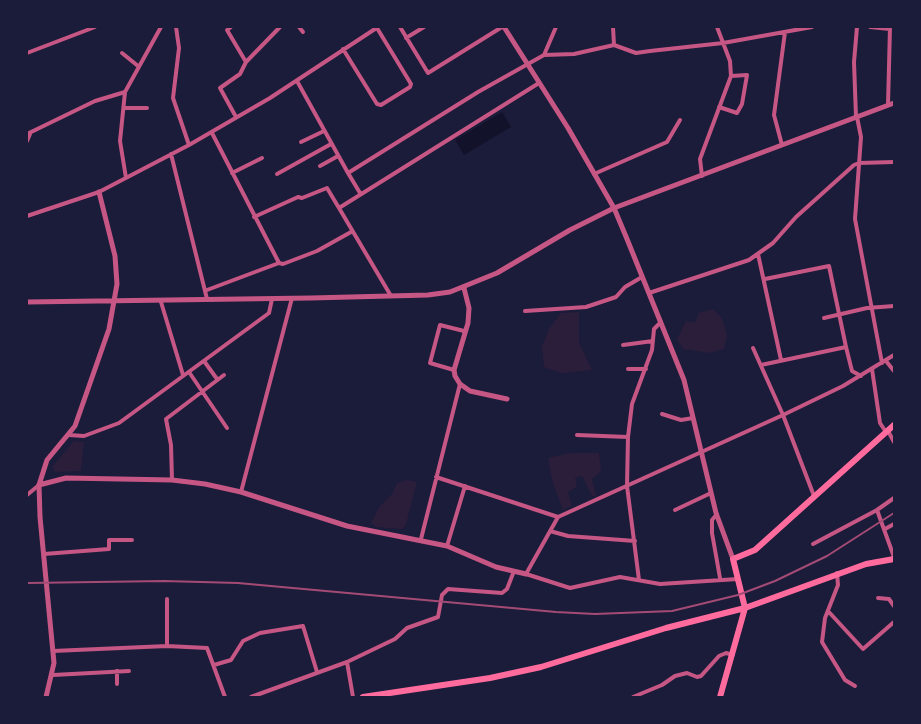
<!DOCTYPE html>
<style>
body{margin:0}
#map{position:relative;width:921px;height:724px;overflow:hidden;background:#1b1b3a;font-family:"Roboto Condensed",sans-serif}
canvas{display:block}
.frame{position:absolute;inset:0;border:28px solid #1b1b3a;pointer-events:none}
</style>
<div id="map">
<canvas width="921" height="724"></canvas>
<div class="frame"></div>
</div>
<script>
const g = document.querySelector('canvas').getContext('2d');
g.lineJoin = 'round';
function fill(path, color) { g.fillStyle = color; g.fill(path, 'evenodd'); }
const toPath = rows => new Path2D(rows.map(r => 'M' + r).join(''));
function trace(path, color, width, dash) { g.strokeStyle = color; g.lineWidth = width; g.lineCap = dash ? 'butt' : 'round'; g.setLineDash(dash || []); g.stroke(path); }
fill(toPath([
 [713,309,722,318,725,328,727,337,724,349,710,353,683,349,677,339,686,321,695,323,699,313],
 [579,312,579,343,592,370,562,373,544,367,542,346,549,329,561,313],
 [74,441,84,442,81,471,55,472,52,467],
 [570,453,599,453,601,471,592,479,596,496,592,496,582,476,575,478,577,487,568,492,572,506,563,510,552,480,548,458],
 [407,480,417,482,406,524,403,529,376,527,371,523,380,506,392,494,397,483]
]), '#2a1e3b');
fill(toPath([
 [502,112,511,127,464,155,455,140]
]), '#12122b');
trace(toPath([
 [176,27,179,48,173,98,189,145],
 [231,27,227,30,246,62],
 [299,27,303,32],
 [400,27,428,73,502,27],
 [613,27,614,45],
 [870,27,890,29],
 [406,38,424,27],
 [343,49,377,104,381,105,410,87,411,84,377,28],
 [27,53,95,27],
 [122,53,138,66],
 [544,55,556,27],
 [297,81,348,173,478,92,544,55,574,54,614,45,636,53,650,51,723,43,812,27],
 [888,105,890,27],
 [719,107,737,113,742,104,747,75,731,76],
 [124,108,147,108],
 [236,117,220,88,240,74,246,62,280,27],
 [856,117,854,62,857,27],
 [857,117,861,137,855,219,882,363],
 [212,133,279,263,283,264,317,251,351,232],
 [27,134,95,101,125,92],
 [27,141,30,134],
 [301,142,324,131],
 [782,145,774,115,785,32],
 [171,154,207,299],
 [320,166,338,156],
 [232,173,262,158],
 [348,173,360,193],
 [277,174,331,144],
 [594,174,667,142,680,120],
 [702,176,700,159,731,76,730,61,717,27],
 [126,178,120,141,125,92,161,27],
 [27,216,99,192,189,145,270,98,378,27],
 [254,217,298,197,302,198,327,188,339,208],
 [758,254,781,360],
 [207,290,279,263],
 [649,293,749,260,773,243,796,217,854,165,859,163,894,162],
 [391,296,339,208,539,83],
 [161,302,183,375],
 [525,311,586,307,616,297,625,287,642,277],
 [824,318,867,308,894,306],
 [623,345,653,341],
 [846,347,852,371,861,376],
 [753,348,783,415,814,496],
 [204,361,217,379],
 [886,361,894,371],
 [761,365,846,347,829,266,765,279],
 [628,369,646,369],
 [872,369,880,423,886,432],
 [454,370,430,363,440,325,464,331],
 [189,372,227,428],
 [662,414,681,420,693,418],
 [888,431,894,442],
 [69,435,84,436,119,423,269,313,272,299],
 [577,435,628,437],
 [436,477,558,517],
 [172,480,171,445,166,419,224,375],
 [241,492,292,298],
 [27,495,39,485],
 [894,498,877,510,894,557],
 [675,510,711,493],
 [717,514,712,520,712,533,720,578],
 [885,529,894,524],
 [550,531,568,536,635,541],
 [421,539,460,384],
 [813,544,877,510],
 [447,546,465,486],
 [44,554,109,549,109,540,132,540],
 [837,573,838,585,825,618,822,642,845,680,855,686],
 [738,579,660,584,620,577,570,588,526,574,558,517,783,415,843,386,894,355],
 [639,580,627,486,628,437,632,404,652,350,654,329,661,322],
 [878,598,889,599,894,606],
 [167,599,167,646],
 [828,611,863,649,894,622],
 [53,651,167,646,207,648,225,697],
 [347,662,353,697],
 [214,665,231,660,243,641,260,633,303,626,317,672],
 [117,671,117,684],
 [53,675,129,671],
 [251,697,347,662,395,639,407,628,438,617,442,595,448,589,502,593,507,589,514,571],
 [633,697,662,685,675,676,687,673,697,677,701,676,719,656,726,653,733,655]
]), '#c65784', 4);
trace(toPath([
 [504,27,568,128,614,208,627,239,684,380,716,513,733,559],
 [464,288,469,308,468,323,454,370,455,376,460,384,470,391,507,399],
 [27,302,311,298,428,295,450,292,497,273,570,230,614,208,894,103],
 [39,485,66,478,172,480,205,484,241,492,347,526,447,546,496,567,526,574],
 [46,697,54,663,40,517,39,485,47,460,75,426,109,329,117,284,115,256,99,192]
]), '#c65784', 5);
trace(toPath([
 [363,697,490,678,541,667,666,628,745,608,866,564,894,559],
 [720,697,745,608,733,559,755,550,894,425]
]), '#ff6b9d', 6);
trace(toPath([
 [27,583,164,581,238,583,556,612,595,614,672,611,738,595,775,581,827,556,894,513]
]), '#a44b75', 2);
</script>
